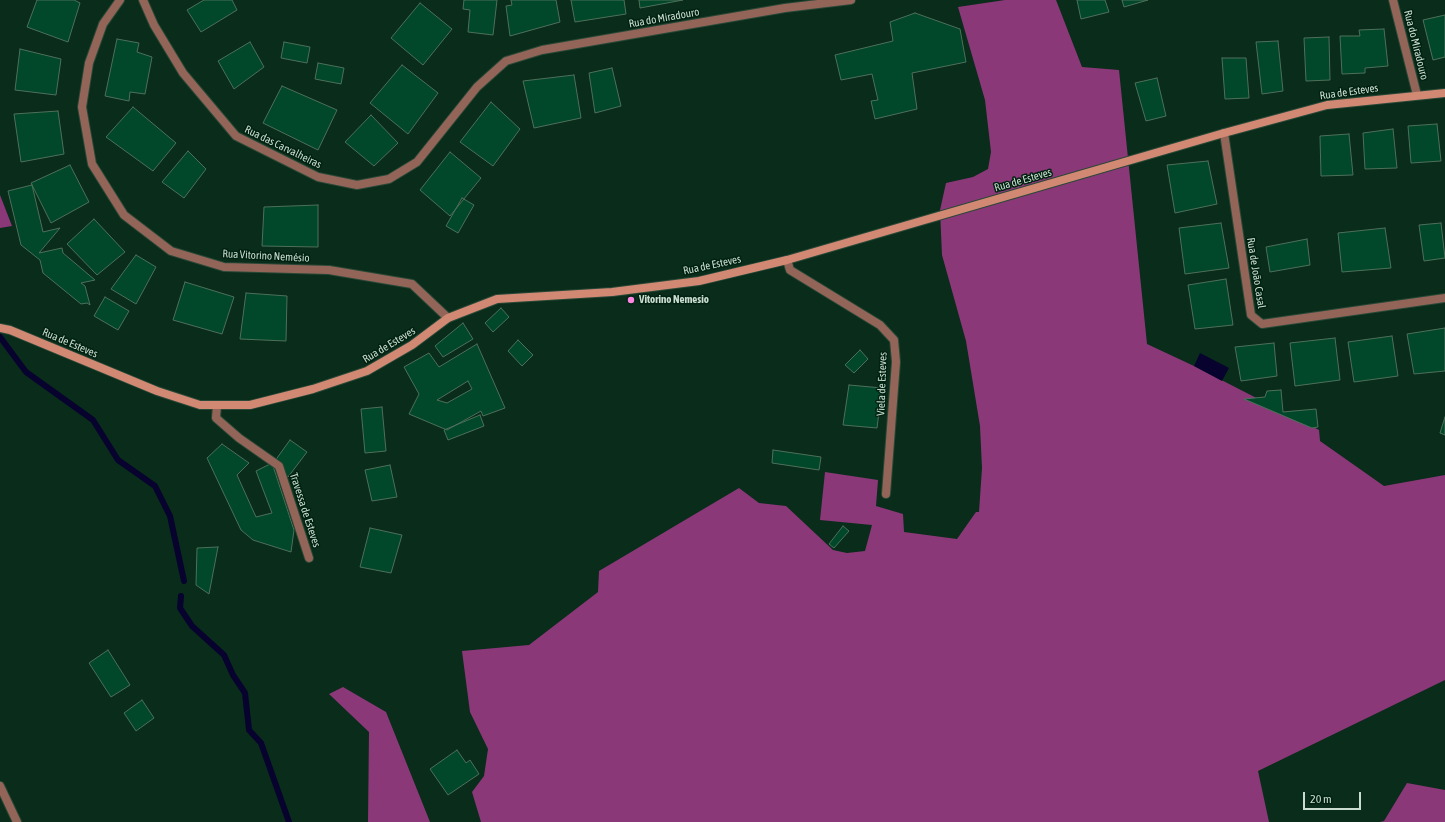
<!DOCTYPE html>
<meta charset="utf-8">
<style>
body{margin:0}
#map{position:relative;width:1445px;height:822px;overflow:hidden;background:#0a2c1a;font-family:"Asap Condensed",sans-serif}
canvas{display:block}
.scale{position:absolute;left:1303px;top:792px;width:58px;height:18px;box-sizing:border-box;border:2px solid #c9dccf;border-top:0;padding-left:5px;font-size:12px;line-height:14px;white-space:nowrap;color:#c9dccf;-webkit-text-stroke:3px #012211;paint-order:stroke}
</style>
<div id="map">
<canvas width="1445" height="822"></canvas>
<div class="scale">20 m</div>
</div>
<script>
const g = document.querySelector('canvas').getContext('2d');
g.lineJoin = 'round';
function fill(path, color) { g.fillStyle = color; g.fill(path, 'evenodd'); }
const toPath = rows => new Path2D(rows.map(r => 'M' + r).join(''));
function trace(path, color, width, dash) { g.strokeStyle = color; g.lineWidth = width; g.lineCap = dash ? 'butt' : 'round'; g.setLineDash(dash || []); g.stroke(path); }
function write(font, color, halo, rows, align = 'center') {
  g.font = font + ' "Asap Condensed",sans-serif'; g.lineWidth = 3; g.setLineDash([]); g.textBaseline = 'middle'; g.strokeStyle = halo; g.fillStyle = color; for (const [text, x, y, turn = 0] of rows) {
    g.save(); g.translate(x, y); g.rotate((+turn || 0) * Math.PI / 180); g.textAlign = isNaN(turn) ? turn : align; if (halo) g.strokeText(text, 0, 0); g.fillText(text, 0, 0); g.restore();
  }
}
fill(toPath([
 [1005,0,1056,0,1082,67,1119,70,1147,344,1194,366,1319,430,1320,441,1384,486,1445,475,1445,680,1258,771,1269,822,481,822,472,792,484,776,488,749,470,712,462,651,529,645,598,592,599,571,739,488,759,503,786,506,833,550,847,553,865,551,872,525,820,520,825,472,878,480,876,506,903,514,904,532,957,539,976,512,979,512,982,468,980,426,966,341,942,255,940,210,946,183,973,177,988,169,991,152,985,100,958,7],
 [0,195,12,226,0,228],
 [343,687,386,712,430,822,368,822,369,732,329,694],
 [1407,783,1445,790,1445,822,1380,822,1384,821]
]), '#8b3879');
fill(toPath([
 [1200,353,1229,368,1222,381,1194,366]
]), '#07032e');
trace(toPath([
 [0,337,26,372,93,420,118,460,155,486,170,516,184,581],
 [181,596,180,608,192,626,224,655,233,675,245,693,249,730,261,743,289,822]
]), '#07032e', 6);
const building = toPath([
 [37,0,74,0,80,3,68,42,27,27,37,0],
 [204,0,232,0,237,10,201,32,187,10,204,0],
 [464,0,497,0,493,35,468,32,470,10,463,9,464,0],
 [511,0,556,0,560,22,510,36,506,6,512,5,511,0],
 [571,0,624,0,626,14,575,22,571,0],
 [639,0,683,0,640,8,639,0],
 [1077,0,1105,0,1109,12,1081,19,1077,0],
 [1122,0,1148,0,1124,7,1122,0],
 [420,3,452,29,423,65,391,38,420,3],
 [915,13,960,29,966,62,912,73,917,109,875,119,871,101,878,100,872,74,841,80,835,55,893,41,890,22,915,13],
 [1445,15,1445,57,1433,60,1423,20,1445,15],
 [1384,29,1388,66,1365,68,1365,73,1342,74,1340,36,1360,36,1359,30,1384,29],
 [1329,37,1330,80,1306,81,1304,38,1329,37],
 [117,39,139,43,137,52,152,57,145,94,130,92,129,101,105,96,117,39],
 [1278,41,1283,91,1262,94,1256,42,1278,41],
 [250,42,264,67,234,89,218,61,250,42],
 [284,42,310,47,307,63,281,58,284,42],
 [20,49,61,59,56,95,15,90,20,49],
 [1222,58,1246,58,1249,98,1225,99,1222,58],
 [318,63,344,68,341,84,315,79,318,63],
 [402,65,438,93,408,134,370,103,402,65],
 [612,68,621,106,595,113,589,73,612,68],
 [574,75,581,118,534,128,523,81,574,75],
 [1157,78,1166,116,1146,121,1135,83,1157,78],
 [282,86,337,110,318,150,263,123,282,86],
 [491,102,520,129,493,166,460,142,491,102],
 [133,107,176,143,153,171,106,137,133,107],
 [58,111,64,154,21,162,14,114,58,111],
 [371,115,398,143,374,166,345,142,371,115],
 [1437,124,1441,161,1411,163,1408,126,1437,124],
 [1393,129,1397,168,1365,169,1363,133,1393,129],
 [1349,134,1353,175,1321,176,1320,136,1349,134],
 [188,151,206,169,184,198,162,182,188,151],
 [450,152,481,178,450,216,420,190,450,152],
 [1208,161,1217,204,1175,213,1167,165,1208,161],
 [70,165,89,202,51,223,31,183,70,165],
 [32,185,43,232,60,228,39,253,62,248,63,253,95,280,81,283,85,286,90,305,87,303,81,304,43,273,40,260,21,245,8,191,32,185],
 [462,198,474,205,458,233,446,226,462,198],
 [318,205,318,247,262,246,264,207,318,205],
 [94,219,125,252,97,275,67,244,94,219],
 [1221,223,1229,268,1185,274,1179,228,1221,223],
 [1441,223,1445,258,1424,261,1419,225,1441,223],
 [1385,228,1391,268,1342,272,1338,233,1385,228],
 [1307,239,1310,265,1270,272,1266,247,1307,239],
 [136,255,156,267,136,304,111,289,136,255],
 [1226,279,1233,325,1195,329,1188,285,1226,279],
 [185,282,234,297,222,334,173,320,185,282],
 [246,293,287,296,286,341,240,339,246,293],
 [105,297,129,311,118,330,94,316,105,297],
 [501,308,509,317,493,332,485,323,501,308],
 [463,323,473,339,443,357,435,346,463,323],
 [1445,328,1445,371,1414,374,1407,334,1445,328],
 [1392,336,1398,376,1354,382,1348,342,1392,336],
 [1335,338,1340,380,1295,386,1290,343,1335,338],
 [518,340,533,355,522,366,508,351,518,340],
 [1274,343,1277,376,1241,381,1235,347,1274,343],
 [477,344,505,408,483,416,481,411,447,430,409,414,419,394,404,367,429,353,439,367,477,344],
 [468,381,472,389,447,403,437,400,468,381],
 [860,350,868,359,854,373,845,365,860,350],
 [849,385,882,388,877,428,843,425,849,385],
 [1281,390,1283,412,1316,409,1318,427,1312,428,1244,399,1265,397,1267,391,1281,390],
 [382,407,386,451,365,453,361,409,382,407],
 [480,415,484,426,448,440,444,430,480,415],
 [1445,417,1445,435,1440,433,1445,417],
 [290,440,307,452,288,477,272,465,290,440],
 [222,444,249,463,237,475,256,517,272,513,256,471,272,463,294,530,291,552,253,540,241,530,207,458,222,444],
 [773,450,821,457,819,470,772,463,773,450],
 [390,465,397,497,372,501,365,470,390,465],
 [843,526,849,531,834,548,829,544,843,526],
 [370,528,402,535,391,573,360,567,370,528],
 [218,547,209,594,196,585,197,548,218,547],
 [108,650,130,685,111,697,89,663,108,650],
 [142,700,154,718,136,731,124,713,142,700],
 [457,750,466,763,470,760,479,774,448,795,430,769,457,750]
]);
fill(building, '#014729');
trace(building, '#4e705b', 1);
const street = toPath([
 [120,0,103,24,89,63,82,107,92,164,124,215,171,251,224,267,329,270,412,284,448,318],
 [143,0,154,25,183,73,236,136,318,177,357,185,389,179,417,162,477,87,506,61,542,50,785,8,851,0],
 [1393,0,1417,95],
 [1224,133,1251,315,1262,324,1445,298],
 [787,260,790,270,880,325,894,340,896,362,886,494],
 [217,405,216,418,239,438,279,466,309,558],
 [0,786,17,822]
]);
const secondary = toPath([
 [0,328,10,330,157,391,200,405,250,405,313,389,367,371,412,345,448,318,497,299,612,292,699,281,787,260,1224,133,1327,105,1445,93]
]);
trace(street, '#294837', 10);
trace(secondary, '#294837', 10);
trace(street, '#936558', 8);
trace(secondary, '#d28974', 8);
for (const [x, y, r, color] of [
 [631,300,4,"#fd86e1"]
]) { const dot = new Path2D(); dot.arc(x, y, r, 0, 2 * Math.PI); g.fillStyle = color; g.fill(dot); trace(dot, '#012211', 1.5); }
write('11px', '#c9dccf', '#012211', [
 ["Rua do Miradouro",664,18,-10],
 ["Rua do Miradouro",1416,45,76],
 ["Rua de Esteves",1349,92,-8],
 ["Rua das Carvalheiras",283,147,26],
 ["Rua de Esteves",1023,180,-16],
 ["Rua Vitorino Nemésio",266,256,3],
 ["Rua de Esteves",712,265,-12],
 ["Rua de João Casal",1256,273,81],
 ["Rua de Esteves",70,343,23],
 ["Rua de Esteves",389,345,-31],
 ["Viela de Esteves",882,384,-88],
 ["Travessa de Esteves",305,510,72]
]);
write('bold 11px', '#c9dccf', '#012211', [
 ["Vitorino Nemesio",639,300]
], 'left');
</script>
